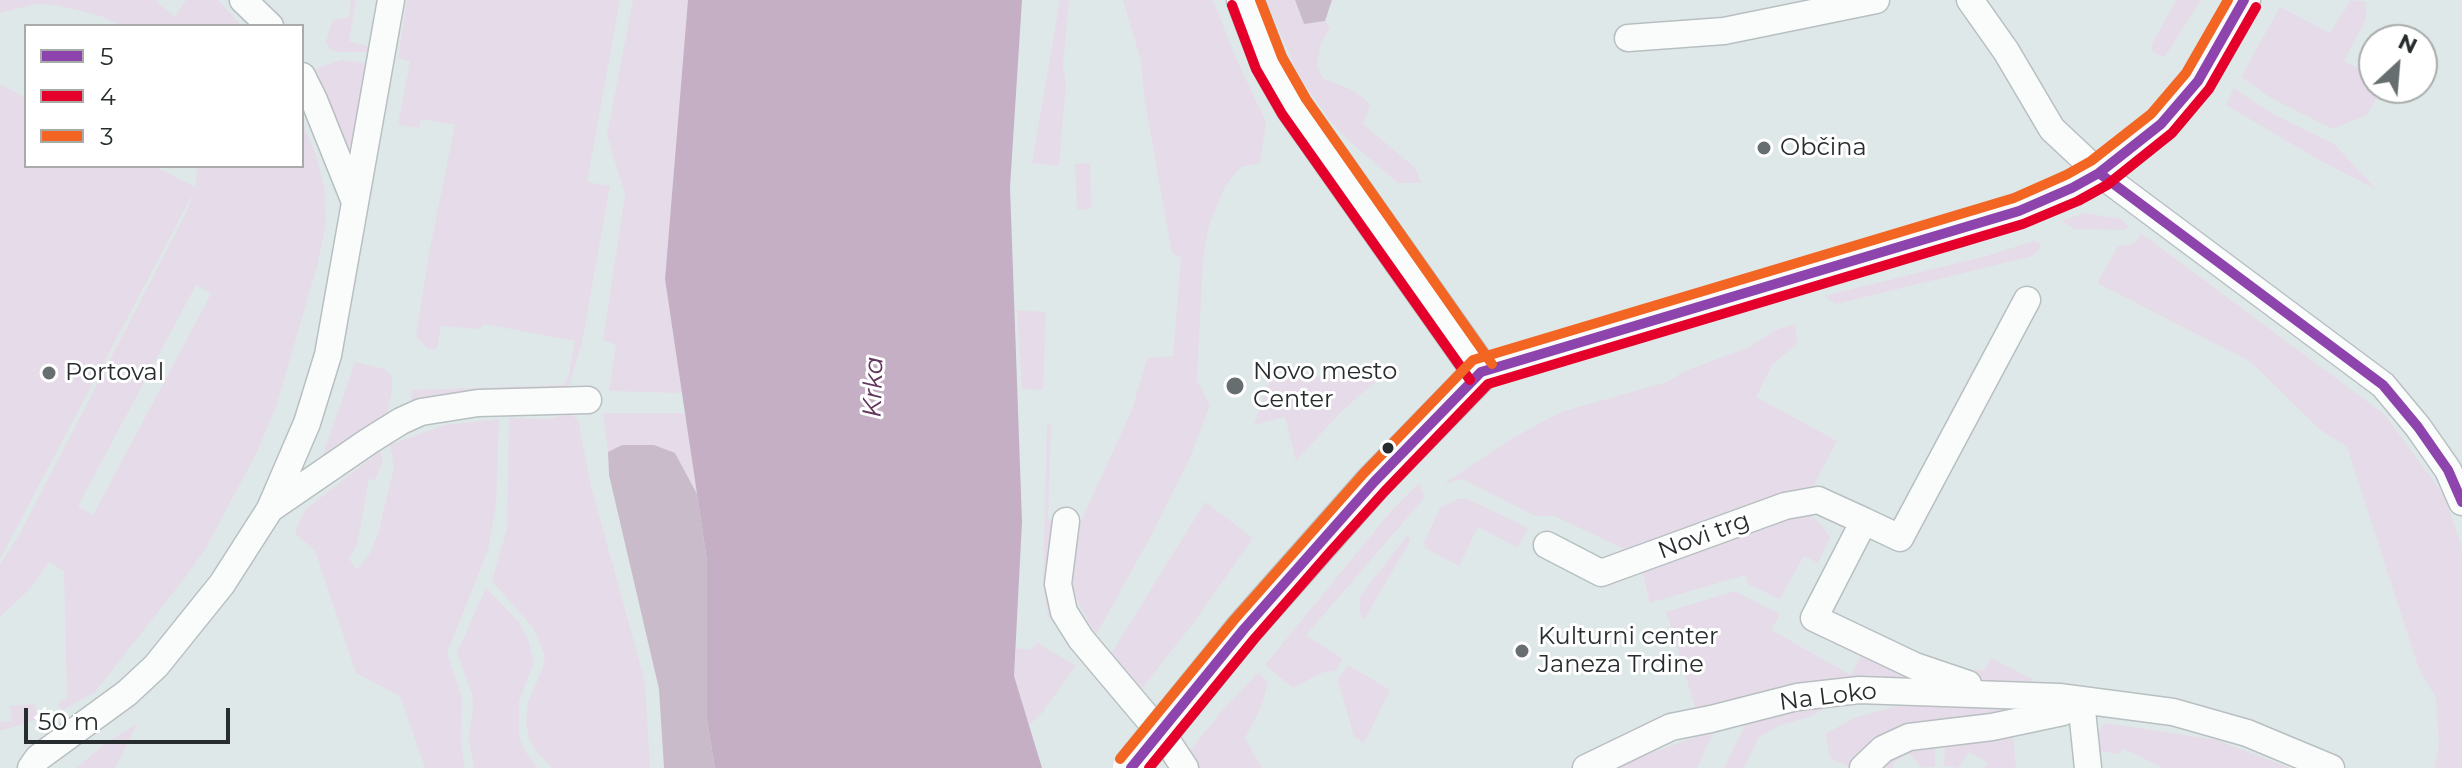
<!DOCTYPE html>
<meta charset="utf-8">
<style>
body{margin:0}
#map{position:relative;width:2462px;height:768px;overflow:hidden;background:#dfe8e9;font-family:Montserrat,sans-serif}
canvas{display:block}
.legend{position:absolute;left:24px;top:24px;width:280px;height:144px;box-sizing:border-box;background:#fff;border:2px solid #a9abab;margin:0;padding:10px 14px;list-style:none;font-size:24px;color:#272d2e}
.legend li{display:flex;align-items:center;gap:16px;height:40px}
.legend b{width:40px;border:2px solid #a9abab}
.north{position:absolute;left:2358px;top:24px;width:80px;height:80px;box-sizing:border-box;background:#fff;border:2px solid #a9abab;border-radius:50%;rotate:26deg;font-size:22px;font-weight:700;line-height:32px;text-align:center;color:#272d2e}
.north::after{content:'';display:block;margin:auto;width:28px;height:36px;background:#676e6f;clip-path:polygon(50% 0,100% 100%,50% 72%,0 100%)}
.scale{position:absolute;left:24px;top:708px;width:206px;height:36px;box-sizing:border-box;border:4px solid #272d2e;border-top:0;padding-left:10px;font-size:24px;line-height:28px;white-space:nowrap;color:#272d2e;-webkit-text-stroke:6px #fff;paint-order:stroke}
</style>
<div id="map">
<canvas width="2462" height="768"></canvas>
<ul class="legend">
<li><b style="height:10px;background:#8e44ad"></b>5</li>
<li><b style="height:10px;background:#e4002b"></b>4</li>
<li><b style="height:10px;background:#f26522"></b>3</li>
</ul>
<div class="north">N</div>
<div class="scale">50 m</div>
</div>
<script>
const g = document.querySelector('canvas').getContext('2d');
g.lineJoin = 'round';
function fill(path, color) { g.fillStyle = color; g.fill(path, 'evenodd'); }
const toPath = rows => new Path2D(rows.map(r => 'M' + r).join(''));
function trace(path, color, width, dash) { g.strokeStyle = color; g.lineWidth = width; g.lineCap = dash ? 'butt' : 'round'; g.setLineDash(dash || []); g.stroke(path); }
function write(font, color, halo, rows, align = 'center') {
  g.font = font + ' Montserrat,sans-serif'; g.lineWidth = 6; g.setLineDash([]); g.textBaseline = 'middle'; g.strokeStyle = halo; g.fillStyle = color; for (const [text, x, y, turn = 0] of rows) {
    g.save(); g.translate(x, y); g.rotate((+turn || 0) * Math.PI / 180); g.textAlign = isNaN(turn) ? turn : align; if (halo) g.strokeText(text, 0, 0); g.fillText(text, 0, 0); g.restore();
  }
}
fill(toPath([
 [0,0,157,0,157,2,175,17,186,0,218,0,242,26,122,26,101,16,56,5,35,4,0,13],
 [351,0,356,0,349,41,369,47,367,52,336,52,329,48,326,41,333,19,349,18],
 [407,0,620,0,587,182,610,186,582,342,568,389,414,402,411,399,412,390,562,385,568,379,575,341,484,324,480,329,441,326,437,349,428,349,416,336,430,248,455,125,421,119,419,128,398,125,410,61,398,58],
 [633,0,688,0,665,279,682,393,609,391,616,345,603,340,625,195,607,135],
 [1060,0,1069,0,1063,67,1066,82,1059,166,1032,163],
 [1123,0,1213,0,1235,56,1266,122,1260,163,1241,167,1225,186,1209,226,1203,258,1197,380,1210,405,1190,458,1151,536,1096,635,1076,598,1072,578,1081,521,1132,410,1147,358,1173,356,1181,257,1172,254,1144,96,1141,61],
 [1266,0,1295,0,1304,24,1325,21,1330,28,1321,43,1317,66,1322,78,1350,89,1366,100,1370,106,1363,124,1415,168,1422,183,1398,183,1348,140,1331,122,1299,77],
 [2176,0,2201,0,2165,57,2159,55,2153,52,2151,46],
 [2351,0,2366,2,2366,19,2344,61,2374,77,2374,88,2382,88,2367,115,2332,129,2271,98,2241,77,2280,7,2330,33],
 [341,60,366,63,352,143,347,149,313,70],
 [0,84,26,98,26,166,154,166,195,187,198,166,302,166,302,122,316,155,325,192,326,225,317,266,276,407,257,452,206,548,184,579,95,692,63,710,59,707,60,700,67,699,64,571,49,562,31,588,0,617,0,564,18,537,187,211,194,192,0,559],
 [196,285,211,294,93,515,78,506],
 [2234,88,2271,113,2334,144,2376,189,2319,160,2226,105],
 [1090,163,1091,209,1077,210,1075,164],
 [2084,213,2121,219,2129,227,2124,230,2075,229,2061,221],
 [2142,234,2384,414,2444,495,2462,548,2462,768,2434,768,2439,746,2436,698,2419,669,2347,447,2319,429,2251,362,2097,283,2118,246,2133,244],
 [2033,241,2038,242,2041,247,2033,256,1836,304,1824,296,1990,255],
 [1017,310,1046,312,1043,390,1022,389],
 [1795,324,1797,344,1772,365,1756,397,1837,441,1802,508,1821,524,1830,537,1818,563,1804,556,1780,599,1748,584,1745,575,1650,603,1636,546,1627,550,1554,516,1535,516,1465,480,1457,480,1442,485,1513,438,1561,412,1667,382,1685,371,1747,348,1778,329],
 [355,362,385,369,392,376,392,392,386,417,321,461],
 [1272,375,1325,377,1383,375,1341,412,1296,461,1285,417,1254,425],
 [603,413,685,413,697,494,675,453,622,445,608,452],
 [569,414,578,419,591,486,645,682,650,768,552,768,535,750,529,738,526,723,528,702,543,668,545,656,534,629,492,581,507,529,509,418,547,419],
 [499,419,496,505,488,550,447,653,462,698,461,744,465,768,425,768,400,696,356,673,315,551,296,534,296,529,305,510,380,451,383,461,375,480,369,479,357,545,349,559,357,570,370,553,378,534,394,467,390,445,445,425],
 [1047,424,1051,425,1048,519,1053,520,1049,569,1067,640,1048,616,1043,584],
 [1419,483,1425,497,1306,635,1343,659,1336,670,1321,673,1293,688,1265,665,1392,510],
 [1457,499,1468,499,1528,528,1518,548,1478,527,1459,566,1425,548,1424,542,1440,508],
 [1205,502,1253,538,1195,621,1140,691,1111,654],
 [1407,536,1410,537,1410,541,1364,620,1360,614,1360,596],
 [486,588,519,622,528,639,534,662,519,701,519,737,525,751,538,768,474,768,469,739,473,707,472,694,457,653],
 [1735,591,1780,614,1771,630,1851,675,1861,655,1923,684,1696,710,1666,612],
 [1038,643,1076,666,1041,714,1029,725,1014,677,1016,648,1029,650],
 [1991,658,2034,680,2024,683,1989,683,1968,678,1975,669,1984,671],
 [1348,665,1390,690,1364,743,1354,737,1338,680],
 [1259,672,1268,683,1261,707,1245,738,1262,768,1199,768,1188,753,1225,707],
 [35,704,38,719,0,731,0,722,12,721,10,706],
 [1833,704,1809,717,1778,726,1758,738,1744,768,1724,768,1746,723,1767,716],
 [1905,704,1943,706,2017,708,1853,768,1831,759,1825,734,1854,718],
 [138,723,115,768,76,768,106,743],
 [2105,723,2217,740,2290,768,2163,768,2123,748,2119,754,2099,751,2097,734],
 [1714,731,1697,768,1609,768,1679,743],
 [2013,736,2016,768,1985,768,1988,763,1969,752,1958,768,1944,766,1945,742],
 [1935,743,1935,766,1922,768,1909,753,1892,763,1894,768,1876,768,1906,747]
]), '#e6dbe8');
fill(toPath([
 [1295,0,1332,0,1325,21,1304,24],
 [622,445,654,445,675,453,697,494,707,561,707,720,715,768,664,768,659,689,609,475,608,452]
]), '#cabbcb');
fill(toPath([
 [688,0,1022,0,1010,187,1022,522,1014,676,1042,768,715,768,707,720,707,561,665,279]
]), '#c4afc4');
const minor = toPath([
 [243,0,270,26],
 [1970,0,2006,51,2052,129,2099,173,2383,385,2418,427,2448,470,2462,502],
 [1628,38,1724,31,1876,0],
 [302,76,314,100,355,202],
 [270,509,369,441,401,421,421,412,478,403,588,400],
 [1066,521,1058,584,1064,612,1081,639,1167,741,1185,768],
 [1547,545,1601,573,1785,506,1818,500,1864,521],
 [1968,684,1915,666,1814,618,1864,521,1900,538,2027,300],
 [2081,701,2088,768],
 [31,768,38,758,127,693,156,666,222,584,270,509,307,423,328,355,391,0],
 [1586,768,1671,727,1711,719,1797,697,1859,690,2059,697,2173,712,2247,733,2331,768],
 [1863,768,1883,749,1909,737,1992,727,2063,712,2081,701]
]);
const tertiary = toPath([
 [1481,372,2019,211,2072,188,2099,173,2161,124,2198,81,2244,0]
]);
const secondary = toPath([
 [1244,629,1374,482,1481,372,1294,107,1269,63,1245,0]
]);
trace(minor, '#b8bfc0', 29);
trace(tertiary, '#b8bfc0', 35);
trace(secondary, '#b8bfc0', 39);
trace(minor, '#fafcfc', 26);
trace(tertiary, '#fafcfc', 32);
trace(secondary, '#fafcfc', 36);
const secondaryBridge = toPath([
 [1131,768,1244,629]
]);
trace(secondaryBridge, '#b8bfc0', 39, []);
trace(secondaryBridge, '#fafcfc', 36);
trace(toPath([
 [2099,173,2383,385,2418,427,2448,470,2462,502],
 [1131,768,1244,629,1320,543,1374,482,1481,372,2019,211,2072,188,2099,173,2161,124,2198,81,2244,0]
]), '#8e44ad', 10);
trace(toPath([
 [1232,5,1256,69,1282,114,1470,380],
 [1149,768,1255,638,1330,552,1384,492,1488,384,2023,224,2078,201,2107,185,2172,133,2209,89,2256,7]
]), '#e4002b', 10);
trace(toPath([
 [1260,0,1282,57,1306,99,1492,364],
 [1120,759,1234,620,1364,473,1473,360,2014,198,2066,175,2091,161,2151,114,2186,73,2228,0]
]), '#f26522', 10);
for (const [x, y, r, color] of [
 [1764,148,8,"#676e6f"],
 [49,373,8,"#676e6f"],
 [1235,386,10,"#676e6f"],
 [1388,448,7,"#272d2e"],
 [1522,651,8,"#676e6f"]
]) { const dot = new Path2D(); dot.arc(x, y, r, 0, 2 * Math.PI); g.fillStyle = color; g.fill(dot); trace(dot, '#fff', 3); }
write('24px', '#272d2e', '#fff', [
 ["Občina",1780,148],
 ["Novo mesto",1253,372],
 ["Center",1253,400],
 ["Portoval",65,373],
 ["Kulturni center",1538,637],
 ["Janeza Trdine",1538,665]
], 'left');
write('24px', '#272d2e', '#fff', [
 ["Novi trg",1704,536,-20],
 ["Na Loko",1828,697,-7]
]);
write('italic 26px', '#61355c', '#fff', [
 ["Krka",874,387,-88]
]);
</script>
